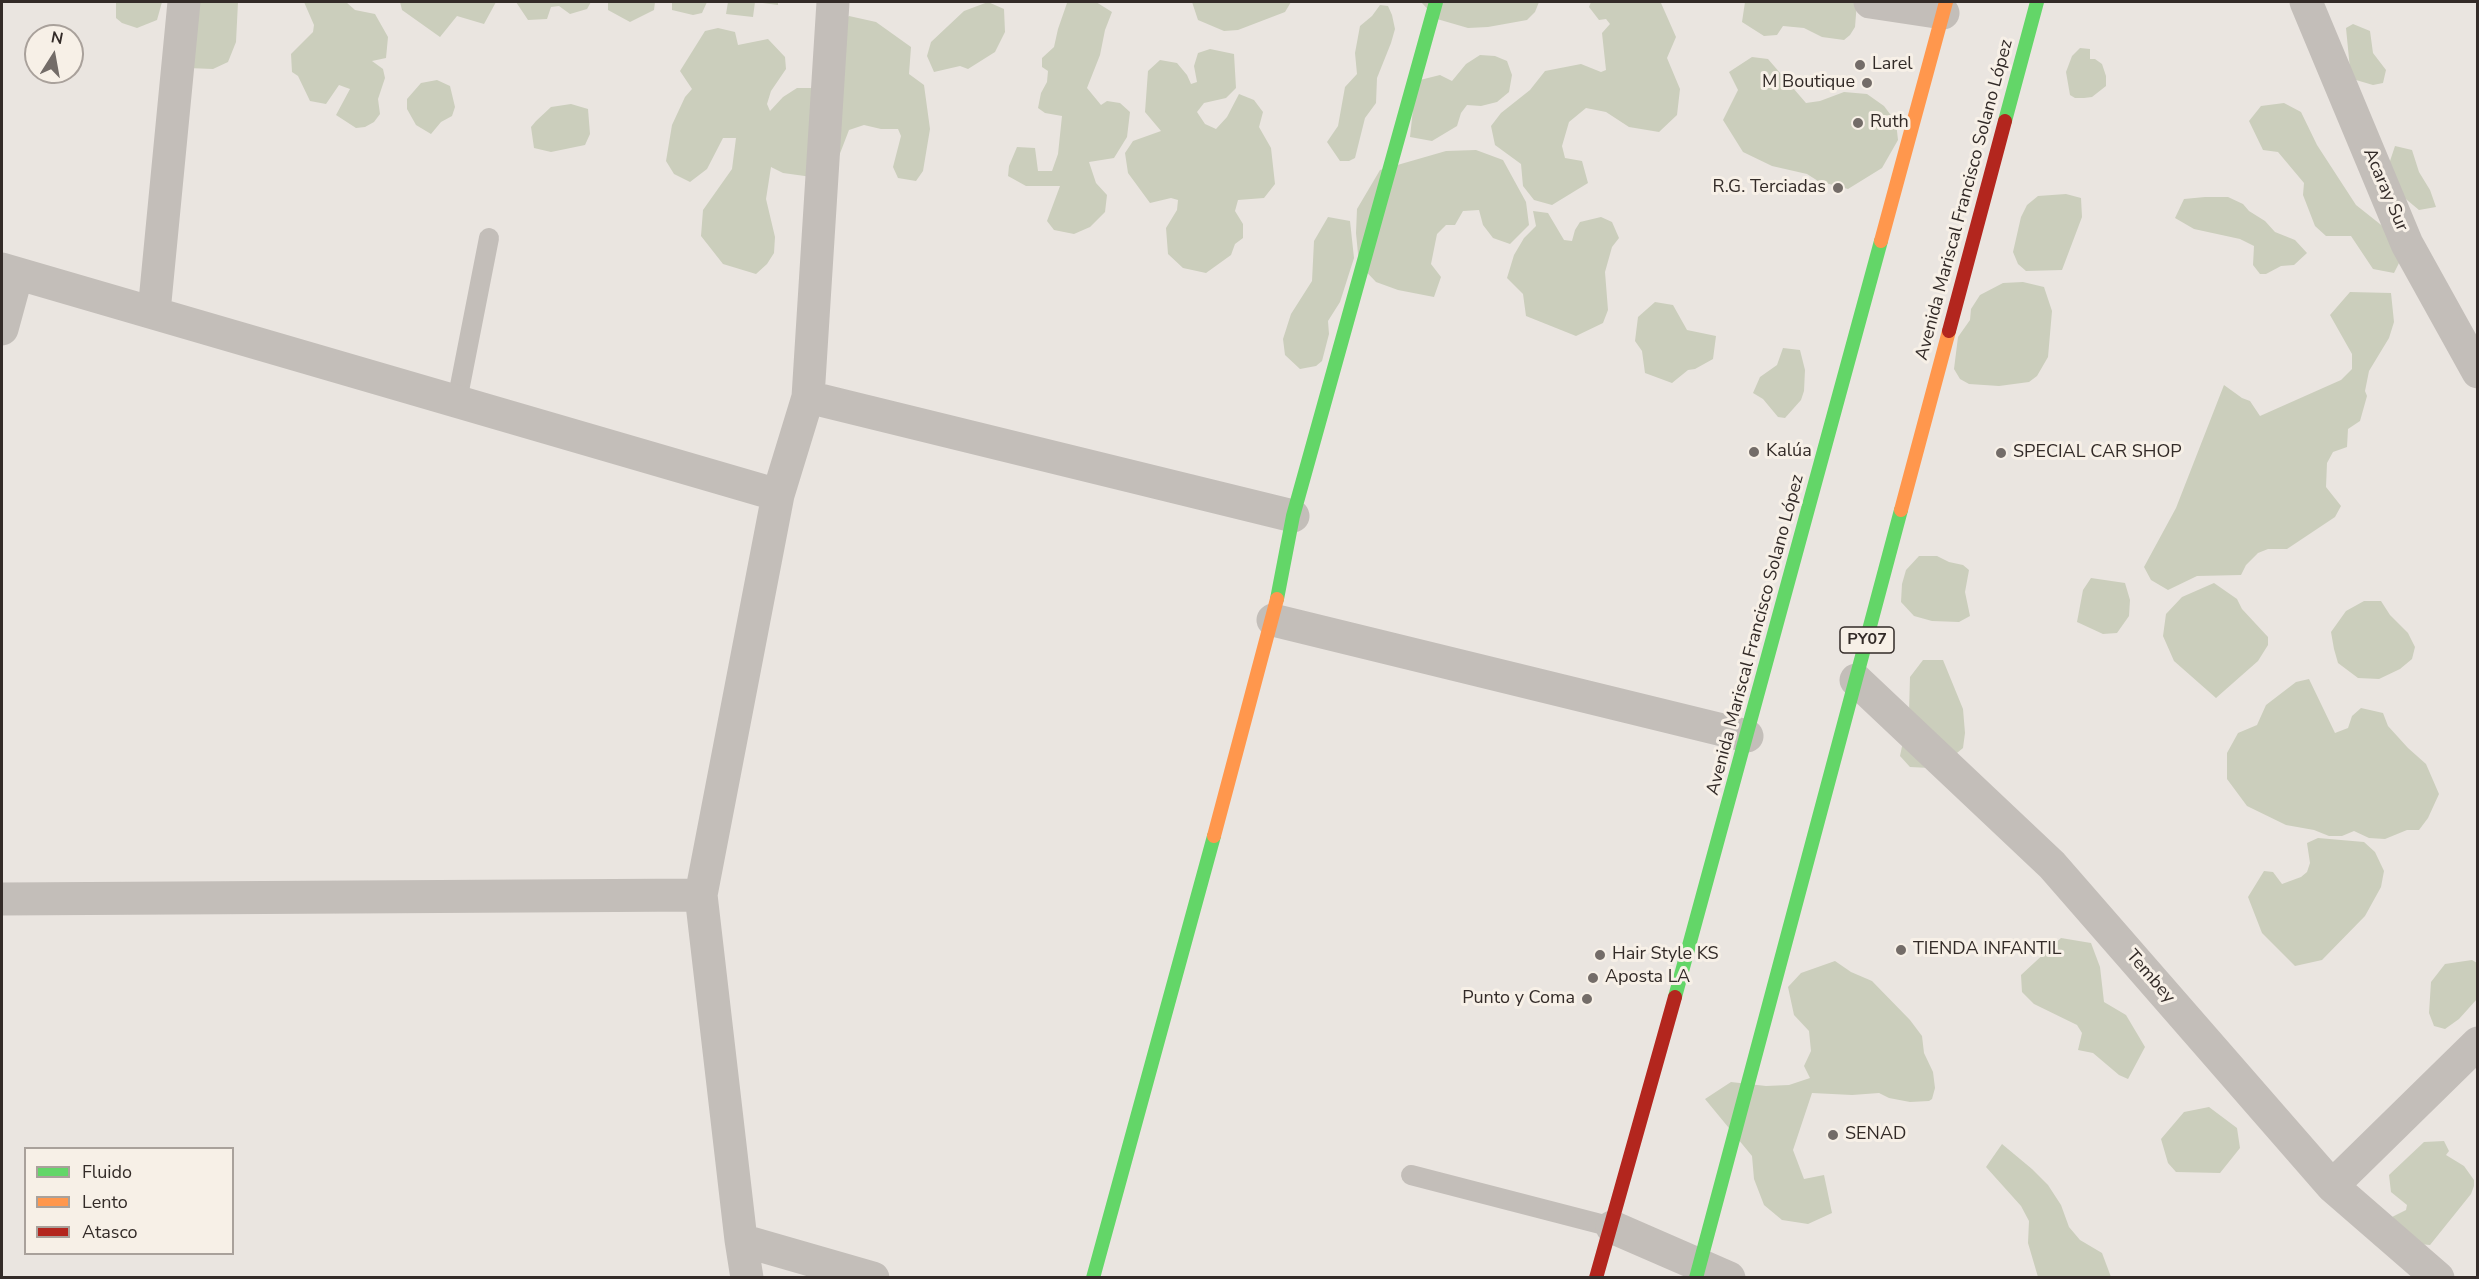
<!DOCTYPE html>
<meta charset="utf-8">
<style>
body{margin:0}
#map{position:relative;width:2479px;height:1279px;overflow:hidden;background:#eae5e0;font-family:"Nunito Sans",sans-serif}
canvas{display:block}
.frame{position:absolute;inset:0;border:3px solid #332b28;pointer-events:none}
.legend{position:absolute;left:24px;top:1147px;width:210px;height:108px;box-sizing:border-box;background:#f7f0e7;border:2px solid #a9a19b;margin:0;padding:8px 10px;list-style:none;font-size:18px;color:#332b28}
.legend li{display:flex;align-items:center;gap:12px;height:30px}
.legend b{width:30px;border:2px solid #a9a19b}
.north{position:absolute;left:24px;top:24px;width:60px;height:60px;box-sizing:border-box;background:#f7f0e7;border:2px solid #a9a19b;border-radius:50%;rotate:11deg;font-size:16px;font-weight:700;line-height:24px;text-align:center;color:#332b28}
.north::after{content:'';display:block;margin:auto;width:21px;height:27px;background:#736c68;clip-path:polygon(50% 0,100% 100%,50% 72%,0 100%)}
</style>
<div id="map">
<canvas width="2479" height="1279"></canvas>
<div class="frame"></div>
<ul class="legend">
<li><b style="height:8px;background:#63d668"></b>Fluido</li>
<li><b style="height:8px;background:#ff974d"></b>Lento</li>
<li><b style="height:8px;background:#b3261e"></b>Atasco</li>
</ul>
<div class="north">N</div>
</div>
<script>
const g = document.querySelector('canvas').getContext('2d');
g.lineJoin = 'round';
function fill(path, color) { g.fillStyle = color; g.fill(path, 'evenodd'); }
const toPath = rows => new Path2D(rows.map(r => 'M' + r).join(''));
function trace(path, color, width, dash) { g.strokeStyle = color; g.lineWidth = width; g.lineCap = dash ? 'butt' : 'round'; g.setLineDash(dash || []); g.stroke(path); }
function write(font, color, halo, rows, align = 'center') {
  g.font = font + ' "Nunito Sans",sans-serif'; g.lineWidth = 6; g.setLineDash([]); g.textBaseline = 'middle'; g.strokeStyle = halo; g.fillStyle = color; for (const [text, x, y, turn = 0] of rows) {
    g.save(); g.translate(x, y); g.rotate((+turn || 0) * Math.PI / 180); g.textAlign = isNaN(turn) ? turn : align; if (halo) g.strokeText(text, 0, 0); g.fillText(text, 0, 0); g.restore();
  }
}
fill(toPath([
 [116,2,162,2,157,20,137,28,122,23,116,18],
 [182,2,238,2,236,42,228,62,213,69,188,68],
 [304,2,346,2,355,10,375,14,388,37,386,58,372,61,383,69,385,78,378,99,380,114,374,122,365,127,356,128,336,115,350,89,339,85,326,104,310,101,298,76,292,72,291,54,313,32,314,25],
 [400,2,496,2,484,24,457,16,440,37,402,10],
 [516,2,591,2,587,9,570,14,559,6,551,7,547,19,528,20],
 [608,2,655,2,654,10,630,22,608,10],
 [672,2,707,2,702,13,693,15,672,10],
 [728,2,778,2,778,5,755,2,753,17,726,14],
 [988,2,1004,9,1005,32,995,52,968,69,960,66,934,72,927,56,931,42,964,11],
 [1071,2,1096,2,1112,12,1105,30,1100,55,1087,88,1101,105,1107,101,1120,103,1130,112,1127,137,1114,158,1089,162,1096,183,1107,195,1105,212,1090,227,1074,234,1054,230,1047,221,1060,186,1026,186,1008,176,1009,166,1017,147,1035,148,1038,171,1052,171,1058,154,1062,116,1045,113,1038,108,1041,93,1047,82,1048,71,1042,67,1042,58,1054,47,1058,29,1067,3],
 [1192,2,1291,2,1285,12,1238,30,1224,31,1198,20],
 [1421,2,1539,2,1535,12,1527,20,1488,27,1468,28,1437,19],
 [1591,2,1661,3,1676,37,1667,58,1680,89,1677,115,1659,132,1629,127,1606,112,1586,108,1569,122,1562,146,1565,158,1582,161,1588,183,1552,205,1534,200,1523,186,1521,164,1495,145,1491,126,1501,113,1530,90,1545,71,1581,64,1601,72,1606,70,1602,33,1610,24,1606,19,1599,20,1589,7],
 [1745,2,1857,2,1855,27,1850,35,1844,40,1822,37,1804,28,1783,26,1777,35,1764,36,1742,22],
 [1380,5,1388,6,1392,15,1395,29,1391,43,1377,78,1376,103,1365,118,1355,158,1349,161,1340,161,1327,142,1338,126,1345,87,1357,74,1355,53,1360,26,1372,16],
 [849,16,876,22,911,47,909,74,924,85,930,129,923,171,916,181,898,178,893,167,901,136,898,129,881,129,864,125,849,130,839,156,812,177,783,173,771,167,766,199,775,237,774,253,767,264,756,274,723,264,701,236,703,210,732,169,736,138,723,138,707,169,690,182,674,174,666,161,672,125,685,97,692,89,680,71,705,31,718,28,735,32,738,45,768,39,785,57,786,69,771,91,767,104,770,111,783,97,797,88,832,88,840,25],
 [2353,24,2370,31,2373,53,2386,70,2383,83,2373,85,2356,80,2350,69,2346,28],
 [2080,48,2090,49,2090,59,2095,59,2102,64,2106,76,2106,86,2092,97,2084,98,2075,98,2070,95,2066,72,2072,56],
 [1210,49,1234,54,1236,88,1226,98,1204,103,1197,112,1205,124,1216,129,1227,117,1239,94,1254,100,1263,112,1259,127,1271,148,1275,184,1264,198,1238,200,1235,211,1243,224,1243,238,1235,244,1231,255,1206,273,1183,268,1168,254,1166,228,1177,210,1178,200,1171,198,1150,203,1128,173,1125,153,1133,141,1161,131,1145,112,1148,71,1160,60,1177,63,1187,75,1191,84,1197,82,1194,66,1198,53],
 [1480,55,1495,56,1507,61,1512,75,1509,92,1497,102,1481,106,1467,105,1461,113,1457,126,1432,141,1410,137,1416,81,1440,75,1452,81,1466,64],
 [1752,57,1768,59,1806,103,1820,101,1844,92,1867,94,1884,106,1896,122,1898,140,1882,168,1848,189,1818,181,1807,174,1772,166,1743,152,1723,120,1738,90,1729,72],
 [437,80,450,86,455,107,452,116,441,122,431,134,416,125,407,109,407,99,421,83],
 [2284,103,2301,112,2317,145,2356,205,2385,228,2401,259,2394,273,2373,269,2351,236,2326,236,2315,226,2303,195,2304,183,2278,152,2263,150,2249,121,2261,106],
 [571,104,588,109,590,134,585,145,551,152,534,148,531,127,536,121,551,107],
 [2395,146,2412,150,2419,172,2430,190,2436,207,2419,210,2395,190,2388,167],
 [1476,150,1503,160,1526,202,1529,225,1510,244,1493,238,1483,225,1479,210,1463,211,1455,225,1446,225,1437,234,1431,264,1441,277,1434,297,1398,290,1376,282,1359,264,1356,233,1357,209,1380,170,1446,151],
 [2066,194,2081,198,2082,217,2062,270,2026,271,2018,264,2013,252,2021,217,2027,205,2038,196],
 [2205,197,2228,197,2243,204,2249,211,2265,221,2275,232,2295,240,2307,253,2294,265,2281,266,2266,274,2260,274,2253,265,2254,246,2240,239,2194,229,2175,218,2184,199],
 [1533,211,1548,213,1564,240,1572,241,1575,230,1580,222,1601,217,1612,222,1619,238,1612,247,1605,272,1608,310,1603,323,1576,336,1526,316,1523,294,1507,278,1514,255,1524,238,1536,226],
 [1328,217,1350,221,1354,258,1340,302,1328,321,1329,334,1322,361,1316,366,1300,369,1285,355,1283,339,1291,314,1312,281,1314,241],
 [2023,282,2044,287,2052,311,2048,357,2037,376,2029,382,1999,386,1969,384,1960,379,1954,369,1958,337,1970,320,1971,309,1980,295,2003,283],
 [2350,292,2391,293,2394,322,2389,338,2369,371,2365,391,2367,396,2360,421,2348,429,2347,447,2333,452,2327,463,2326,487,2341,506,2335,517,2287,549,2268,549,2258,553,2246,565,2241,575,2197,576,2168,590,2151,580,2144,567,2176,508,2224,385,2242,398,2250,401,2260,416,2341,380,2352,369,2352,354,2330,315],
 [1655,302,1673,305,1687,330,1716,336,1713,359,1695,369,1688,370,1672,383,1645,373,1642,351,1635,341,1638,317],
 [1783,348,1800,350,1805,370,1804,391,1801,400,1785,418,1778,417,1763,399,1753,393,1760,377,1777,365],
 [1919,556,1937,556,1949,562,1963,565,1969,570,1965,592,1970,616,1959,622,1932,621,1914,616,1901,602,1902,584,1906,570],
 [2091,578,2125,583,2130,600,2129,616,2117,633,2103,634,2077,622,2083,590],
 [2214,583,2237,599,2242,609,2268,637,2268,645,2258,661,2216,698,2174,661,2163,636,2166,614,2182,597],
 [2364,601,2381,601,2390,615,2408,633,2415,647,2412,659,2400,669,2379,679,2358,678,2338,663,2334,649,2331,632,2346,611],
 [1923,660,1943,660,1963,709,1965,733,1963,748,1940,767,1930,768,1910,767,1900,756,1909,713,1910,677],
 [2309,679,2335,733,2348,728,2352,716,2361,708,2383,713,2388,726,2408,748,2426,764,2439,794,2428,818,2419,830,2407,830,2385,839,2369,838,2354,831,2342,836,2329,836,2314,830,2286,825,2247,806,2227,779,2227,753,2238,733,2257,725,2266,705,2296,682],
 [2318,838,2364,842,2375,852,2384,871,2381,887,2365,916,2322,960,2295,966,2262,933,2248,897,2264,871,2273,872,2282,884,2301,877,2307,872,2310,863,2307,843],
 [2061,938,2091,943,2100,967,2104,1002,2126,1015,2145,1047,2128,1079,2119,1075,2093,1053,2078,1050,2082,1033,2077,1025,2034,1004,2022,992,2021,975],
 [2472,960,2477,963,2477,999,2459,1019,2445,1029,2434,1026,2429,1013,2431,982,2445,964],
 [1835,961,1851,972,1872,981,1910,1020,1922,1036,1924,1053,1933,1072,1935,1088,1932,1099,1929,1101,1910,1102,1889,1098,1879,1093,1852,1095,1812,1093,1793,1150,1804,1179,1824,1175,1832,1213,1808,1224,1782,1220,1764,1205,1754,1179,1752,1156,1705,1099,1731,1082,1766,1086,1789,1085,1810,1078,1804,1066,1811,1051,1809,1031,1794,1015,1788,987,1801,973],
 [2209,1107,2237,1128,2240,1148,2220,1173,2176,1172,2168,1163,2161,1139,2184,1112],
 [2444,1141,2449,1151,2446,1155,2464,1166,2474,1180,2474,1186,2471,1194,2430,1245,2419,1244,2390,1218,2406,1210,2407,1205,2391,1192,2389,1175,2424,1142],
 [2002,1144,2032,1169,2048,1185,2061,1205,2069,1227,2080,1240,2102,1253,2111,1277,2038,1277,2028,1243,2029,1221,2021,1206,1986,1167]
]), '#cbcebc');
trace(toPath([
 [457,401,489,238],
 [1411,1175,1612,1227]
]), '#c3beb9', 20);
trace(toPath([
 [1870,2,1943,13],
 [2306,2,2407,244,2478,372],
 [2,269,778,495],
 [154,312,184,2],
 [2,329,17,274],
 [808,397,1293,516],
 [1273,620,1747,736],
 [1856,680,2052,865,2332,1186,2438,1278],
 [2,899,701,895],
 [2332,1186,2478,1043],
 [1612,1227,1729,1278],
 [741,1240,873,1278],
 [747,1278,741,1240,701,895,778,495,808,397,833,2]
]), '#c3beb9', 33);
trace(toPath([
 [2005,121,2037,2],
 [1277,599,1293,516,1436,2],
 [1675,997,1881,241],
 [1093,1278,1214,836],
 [1696,1278,1901,510]
]), '#63d668', 14);
trace(toPath([
 [1881,241,1946,2],
 [1901,510,1949,331],
 [1214,836,1277,599]
]), '#ff974d', 14);
trace(toPath([
 [1949,331,2005,121],
 [1596,1278,1675,997]
]), '#b3261e', 14);
for (const [x, y, r, color] of [
 [1860,65,6,"#736c68"],
 [1867,83,6,"#736c68"],
 [1858,123,6,"#736c68"],
 [1838,188,6,"#736c68"],
 [1754,452,6,"#736c68"],
 [2001,453,6,"#736c68"],
 [1901,950,6,"#736c68"],
 [1600,955,6,"#736c68"],
 [1593,978,6,"#736c68"],
 [1587,999,6,"#736c68"],
 [1833,1135,6,"#736c68"]
]) { const dot = new Path2D(); dot.arc(x, y, r, 0, 2 * Math.PI); g.fillStyle = color; g.fill(dot); trace(dot, '#f7f0e7', 2); }
for (const [x, y, w] of [
 [1867,640,54]
]) { const box = new Path2D(); box.roundRect(x - w / 2, y - 13, w, 26, 4.5); g.fillStyle = '#f7f0e7'; g.fill(box); trace(box, '#332b28', 1.5); }
write('bold 16px', '#332b28', null, [
 ["PY07",1867,640]
]);
write('18px', '#332b28', '#f7f0e7', [
 ["Larel",1872,65],
 ["M Boutique",1855,83,"right"],
 ["Ruth",1870,123],
 ["R.G. Terciadas",1826,188,"right"],
 ["Kalúa",1766,452],
 ["SPECIAL CAR SHOP",2013,453],
 ["TIENDA INFANTIL",1913,950],
 ["Hair Style KS",1612,955],
 ["Aposta LA",1605,978],
 ["Punto y Coma",1575,999,"right"],
 ["SENAD",1845,1135]
], 'left');
write('18px', '#332b28', '#f7f0e7', [
 ["Acaray Sur",2385,190,67],
 ["Avenida Mariscal Francisco Solano López",1965,200,-75],
 ["Avenida Mariscal Francisco Solano López",1756,635,-75],
 ["Tembey",2150,977,49]
]);
</script>
